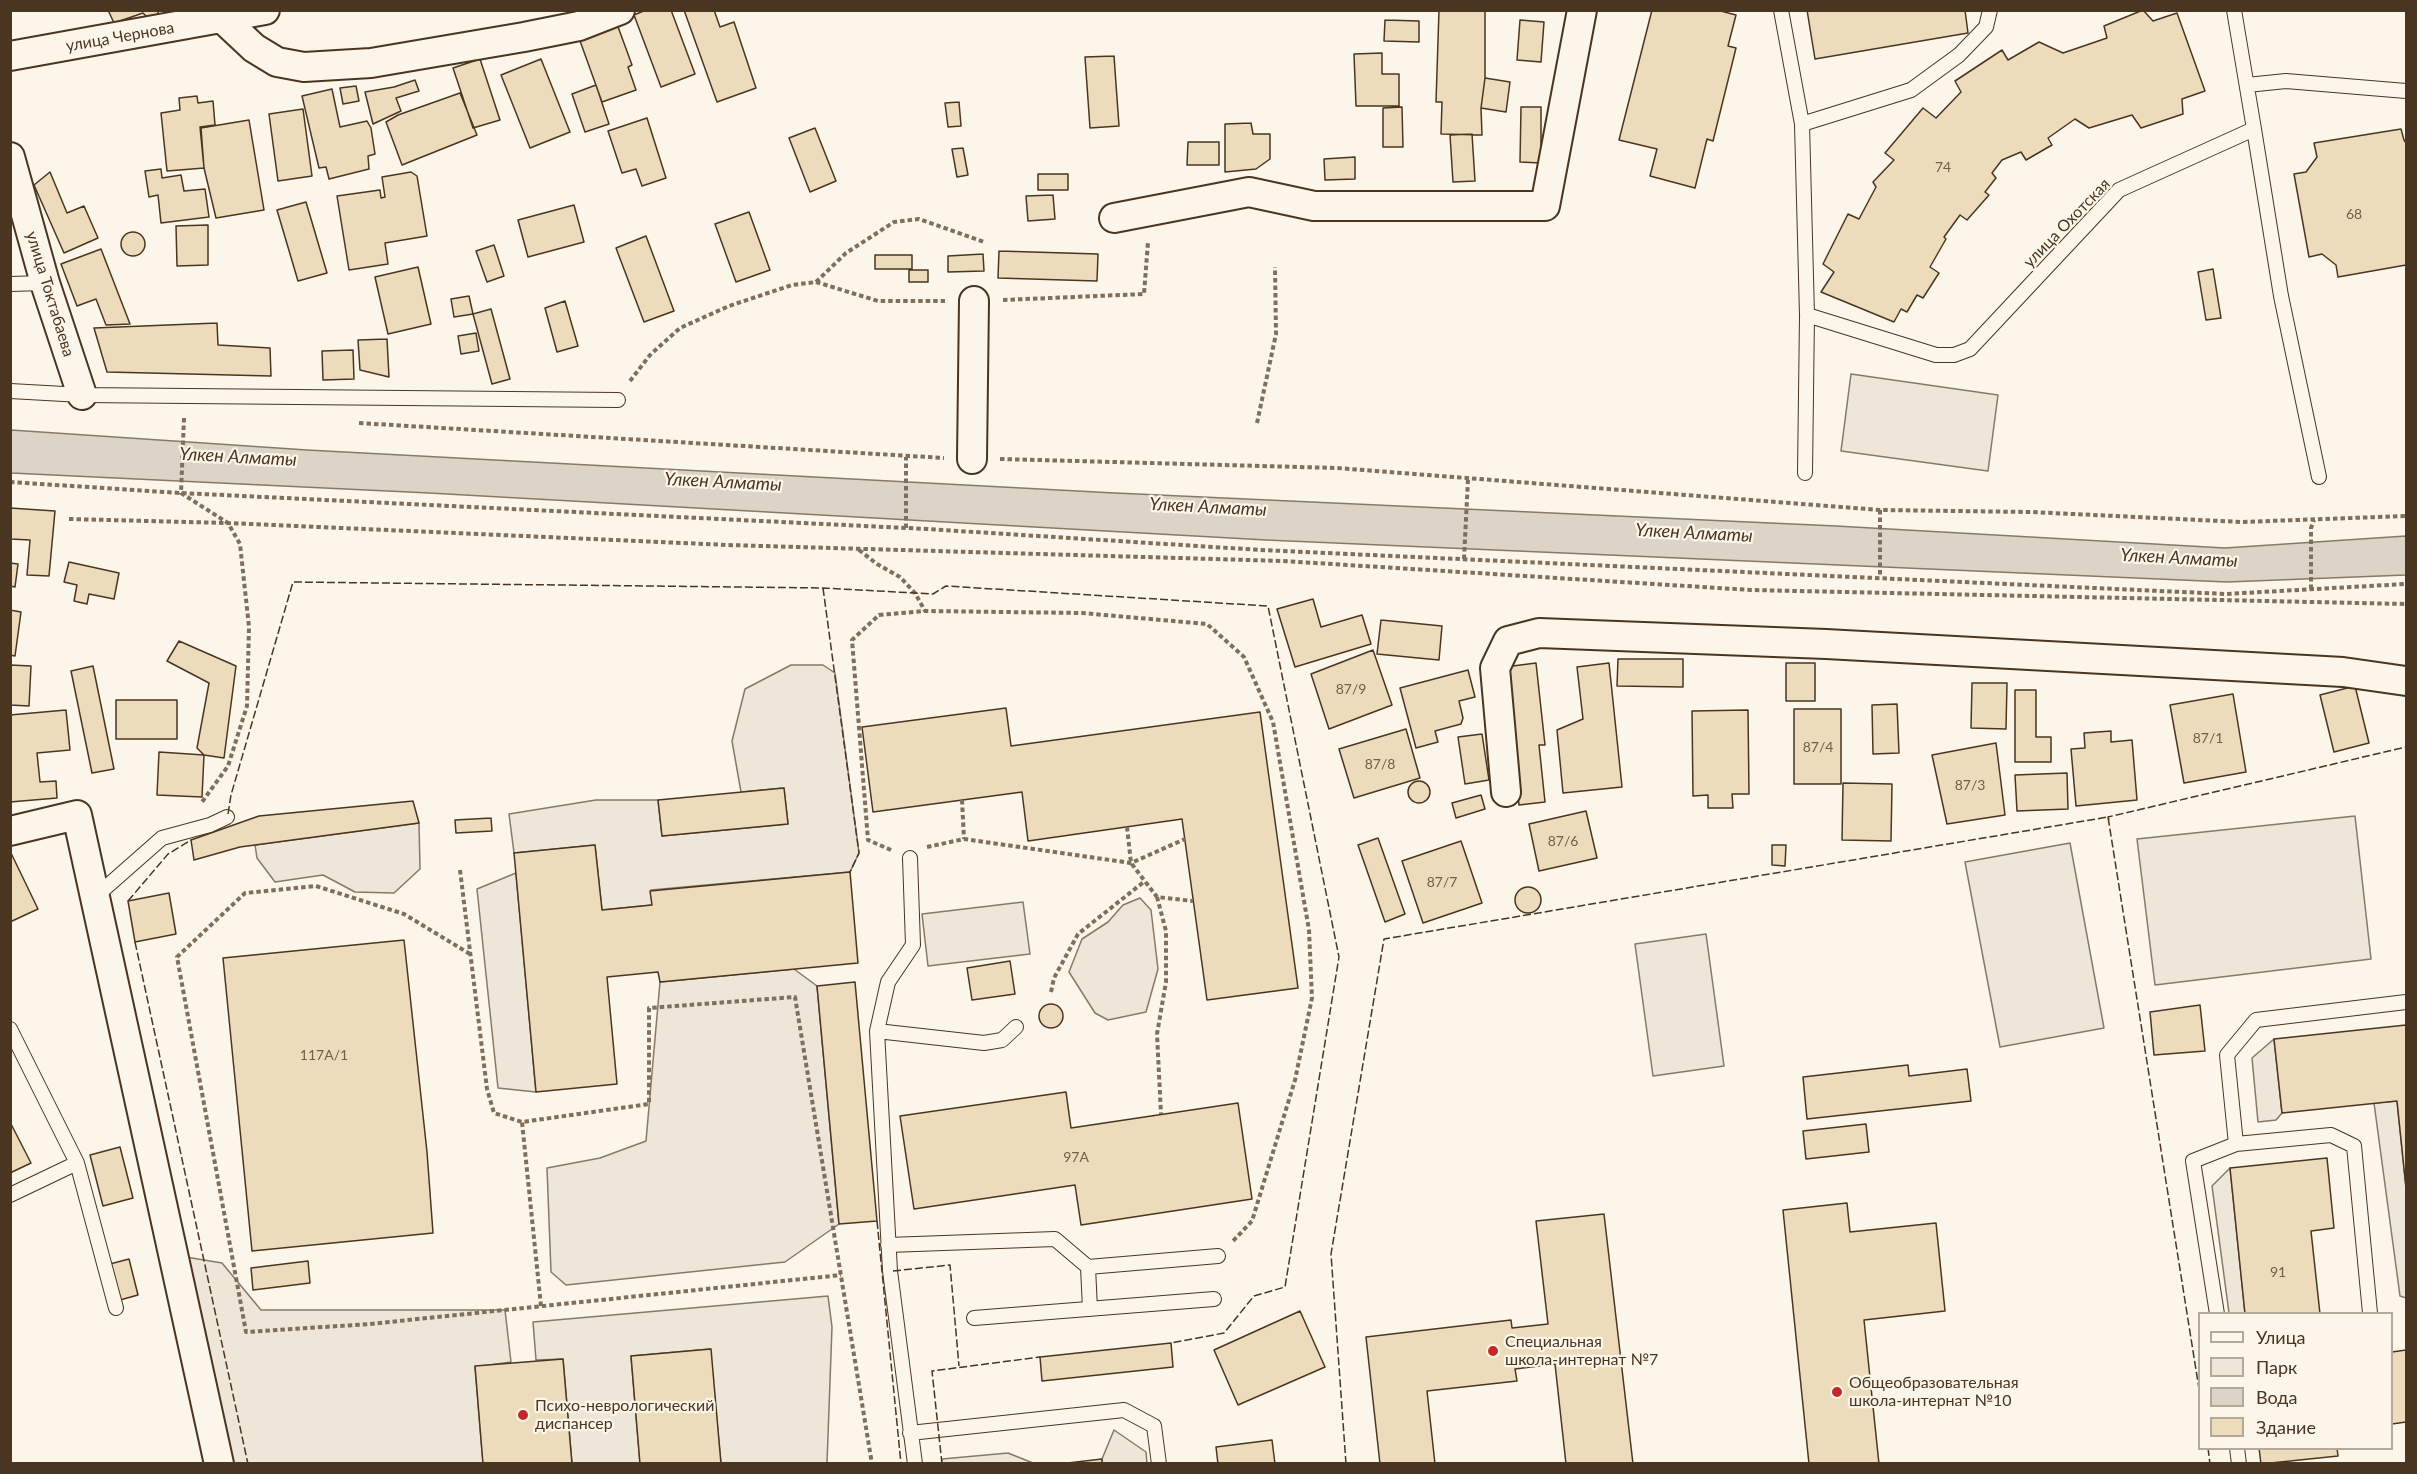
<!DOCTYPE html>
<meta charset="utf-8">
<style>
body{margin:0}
#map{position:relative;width:2417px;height:1474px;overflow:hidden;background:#fbf6e9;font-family:Lato,sans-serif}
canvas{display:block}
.frame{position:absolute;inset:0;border:12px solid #4a3520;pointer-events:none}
.legend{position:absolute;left:2198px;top:1312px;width:195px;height:138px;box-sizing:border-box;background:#fbf6e9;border:2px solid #b4a999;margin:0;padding:8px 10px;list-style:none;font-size:18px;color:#4a3520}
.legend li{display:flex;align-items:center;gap:12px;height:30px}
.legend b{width:30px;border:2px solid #b4a999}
</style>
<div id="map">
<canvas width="2417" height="1474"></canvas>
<div class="frame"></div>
<ul class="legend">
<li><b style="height:8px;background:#fbf6e9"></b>Улица</li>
<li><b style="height:16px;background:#ede6d9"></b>Парк</li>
<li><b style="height:16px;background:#dcd4c6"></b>Вода</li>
<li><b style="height:16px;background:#ecdcbc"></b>Здание</li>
</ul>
</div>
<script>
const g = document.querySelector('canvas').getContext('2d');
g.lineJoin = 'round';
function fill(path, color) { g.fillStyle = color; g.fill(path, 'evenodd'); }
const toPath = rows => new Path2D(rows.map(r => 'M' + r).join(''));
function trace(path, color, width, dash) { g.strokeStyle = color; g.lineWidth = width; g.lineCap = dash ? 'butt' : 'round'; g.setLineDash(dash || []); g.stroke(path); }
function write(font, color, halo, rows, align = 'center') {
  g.font = font + ' Lato,sans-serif'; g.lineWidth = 4.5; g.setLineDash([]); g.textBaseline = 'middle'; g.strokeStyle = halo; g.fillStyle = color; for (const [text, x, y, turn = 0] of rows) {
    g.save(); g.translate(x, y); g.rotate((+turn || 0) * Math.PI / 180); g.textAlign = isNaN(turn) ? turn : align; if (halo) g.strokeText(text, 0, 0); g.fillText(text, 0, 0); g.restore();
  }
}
const green = toPath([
 [1851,374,1998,395,1988,471,1841,451,1851,374],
 [791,665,823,665,835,673,859,853,850,872,651,890,652,905,602,910,595,845,514,853,509,814,596,800,658,800,662,836,788,824,784,788,741,792,732,741,745,689,791,665],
 [2355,816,2371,959,2155,985,2137,839,2355,816],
 [419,823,420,869,394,893,355,892,323,875,275,882,257,858,255,845,419,823],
 [2070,843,2104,1028,2000,1047,1965,862,2070,843],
 [516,873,536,1092,498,1088,477,889,516,873],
 [1140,898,1151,910,1158,969,1146,1012,1108,1020,1095,1013,1069,972,1082,939,1108,922,1123,905,1140,898],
 [1023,902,1030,954,928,966,922,914,1023,902],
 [1706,934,1724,1066,1653,1076,1635,944,1706,934],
 [794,969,817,986,839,1224,785,1262,566,1285,551,1272,547,1168,600,1158,646,1141,660,982,794,969],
 [2274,1039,2282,1113,2276,1120,2258,1122,2252,1058,2274,1039],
 [2397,1101,2406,1188,2406,1298,2400,1296,2374,1103,2397,1101],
 [2230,1168,2245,1313,2229,1313,2212,1186,2230,1168],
 [186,1257,222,1263,261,1310,505,1310,511,1362,475,1367,483,1463,230,1463,186,1257],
 [828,1296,832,1327,827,1463,721,1463,710,1349,631,1356,640,1463,572,1463,563,1359,536,1360,533,1322,828,1296],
 [1114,1430,1146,1452,1147,1463,1102,1463,1102,1459,1114,1430],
 [1008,1453,1033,1463,942,1464,942,1459,1008,1453]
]);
fill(green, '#ede6d9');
trace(green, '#887966', 1.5);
const water = toPath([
 [11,430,307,450,1115,493,1836,526,2225,548,2406,536,2406,575,2227,582,1266,540,429,493,11,473,11,430]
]);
fill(water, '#dcd4c6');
trace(water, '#887966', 1.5);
const building = toPath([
 [108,10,157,10,160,17,150,20,143,13,114,23,108,10],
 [646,10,671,10,695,74,661,87,634,15,646,10],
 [684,10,714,10,720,27,734,22,756,88,717,102,684,10],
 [1439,10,1485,10,1485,78,1481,108,1482,135,1441,134,1442,102,1436,102,1439,10],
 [1652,10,1717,10,1736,15,1728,46,1736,48,1713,141,1707,139,1695,188,1650,176,1657,149,1619,140,1652,10],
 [1807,10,1965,10,1968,33,1815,59,1807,10],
 [2143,10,2153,21,2177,13,2205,91,2182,99,2183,114,2141,128,2132,115,2089,128,2075,119,2048,138,2052,145,2026,160,2021,152,2002,160,1992,173,1996,178,1985,192,1989,195,1967,220,1960,215,1944,237,1946,239,1930,267,1939,273,1923,298,1917,295,1907,312,1901,309,1894,322,1821,292,1834,272,1823,264,1848,214,1859,219,1876,187,1873,182,1894,160,1885,153,1923,108,1936,118,1961,92,1955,81,2002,50,2008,60,2039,42,2063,53,2107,38,2104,26,2143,10],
 [1385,20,1419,21,1419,42,1384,41,1385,20],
 [1520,20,1544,22,1541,62,1517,60,1520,20],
 [617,24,632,65,628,67,636,90,602,102,579,38,617,24],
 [1382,53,1382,74,1399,74,1399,106,1356,106,1354,54,1382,53],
 [1114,56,1119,126,1090,128,1085,57,1114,56],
 [480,59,500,120,473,128,453,68,480,59],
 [541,59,570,132,530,148,501,75,541,59],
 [1485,78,1510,82,1506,112,1481,108,1485,78],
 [415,80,419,91,396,98,401,111,373,124,365,92,394,87,415,80],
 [596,85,609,124,585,132,572,94,596,85],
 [356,86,359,101,343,104,340,88,356,86],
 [332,89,340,127,367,121,371,128,375,154,368,156,369,169,329,179,326,167,319,168,302,96,332,89],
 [460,93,477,135,402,165,386,122,398,115,460,93],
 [197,96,198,103,213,101,215,125,200,127,204,168,167,171,161,113,180,110,179,98,197,96],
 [959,102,961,126,948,127,945,103,959,102],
 [1402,107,1403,147,1383,147,1383,108,1402,107],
 [1521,107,1541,107,1541,163,1520,162,1521,107],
 [303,109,312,176,278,181,269,114,303,109],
 [647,118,666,178,642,186,636,169,622,173,608,131,647,118],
 [249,120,264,210,216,218,204,168,201,128,249,120],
 [1251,123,1253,134,1270,134,1270,159,1256,169,1225,172,1225,124,1251,123],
 [815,128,836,181,810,192,789,138,815,128],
 [2401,129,2404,140,2406,143,2406,265,2338,277,2336,265,2322,254,2309,257,2294,174,2306,172,2317,157,2314,143,2401,129],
 [1472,134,1475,181,1453,182,1450,135,1472,134],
 [1188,142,1219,142,1219,165,1187,165,1188,142],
 [963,148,968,175,957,177,952,149,963,148],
 [1355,157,1355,179,1325,180,1324,159,1355,157],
 [161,169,162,178,181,175,184,191,205,189,209,217,161,223,158,195,149,197,145,171,161,169],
 [50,172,67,213,84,206,98,238,64,253,34,185,50,172],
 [411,172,417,176,427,236,385,243,388,264,349,270,337,196,380,190,381,198,385,197,382,177,411,172],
 [1038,174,1068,174,1068,190,1038,190,1038,174],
 [1053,195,1055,219,1028,221,1026,196,1053,195],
 [306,202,327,273,298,281,277,210,306,202],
 [574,205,584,242,528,257,518,220,574,205],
 [749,212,770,270,736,282,715,224,749,212],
 [208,225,208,265,177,266,176,226,208,225],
 '121 244a12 12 0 1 1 24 0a12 12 0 1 1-24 0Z',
 [646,236,674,311,644,322,616,248,646,236],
 [494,245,504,276,487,282,476,251,494,245],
 [101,249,130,324,106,325,96,299,77,306,61,264,101,249],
 [999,251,1098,254,1097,281,998,278,999,251],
 [983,254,984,271,948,272,948,256,983,254],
 [875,255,912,255,912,269,875,269,875,255],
 [418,267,431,324,388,334,375,277,418,267],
 [2213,269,2221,318,2206,320,2198,272,2213,269],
 [909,270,928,270,928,282,909,282,909,270],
 [469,296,473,314,454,317,451,299,469,296],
 [565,301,578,346,557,352,545,308,565,301],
 [491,309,510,379,492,384,473,314,491,309],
 [217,323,218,345,270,348,271,376,107,372,94,328,217,323],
 [476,333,479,351,461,354,458,336,476,333],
 [387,339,389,377,360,370,358,340,387,339],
 [353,350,354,379,323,380,322,351,353,350],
 [10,508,55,511,49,576,27,575,30,540,10,539,10,508],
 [69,562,119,573,114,599,89,594,87,604,74,601,77,585,64,582,69,562],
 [10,563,18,564,15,587,10,586,10,563],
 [1313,599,1321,627,1362,615,1371,644,1295,667,1277,609,1313,599],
 [10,610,21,612,15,656,10,655,10,610],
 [1381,620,1442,626,1439,660,1377,654,1381,620],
 [179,641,236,666,224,758,204,755,197,748,209,683,167,661,179,641],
 [1373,650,1392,705,1329,729,1311,674,1373,650],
 [1618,659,1683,659,1683,687,1617,686,1618,659],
 [1536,663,1545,745,1539,745,1545,802,1519,805,1505,667,1536,663],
 [1609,663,1622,787,1563,793,1557,730,1583,719,1577,667,1609,663],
 [1786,663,1815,663,1815,701,1786,701,1786,663],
 [10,665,31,666,29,706,10,705,10,665],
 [93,666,114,769,92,773,71,671,93,666],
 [1468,670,1475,697,1459,701,1463,718,1461,724,1435,731,1438,742,1416,748,1400,688,1468,670],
 [1972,683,2007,683,2006,729,1971,728,1972,683],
 [2355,686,2369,743,2334,752,2320,695,2355,686],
 [2015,690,2036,690,2036,737,2051,737,2051,762,2015,762,2015,690],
 [2233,694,2246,772,2184,783,2170,705,2233,694],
 [116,700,177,700,177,739,116,739,116,700],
 [1897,704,1899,753,1873,754,1872,705,1897,704],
 [1006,708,1011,746,1260,712,1298,988,1207,1000,1182,819,1028,841,1022,792,873,812,862,727,1006,708],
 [1794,709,1841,709,1841,784,1794,784,1794,709],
 [66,710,70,750,37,753,40,782,56,781,57,798,10,802,10,715,66,710],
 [1748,710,1749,794,1732,794,1733,808,1708,808,1708,795,1693,796,1692,711,1748,710],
 [1406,729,1420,778,1354,798,1339,749,1406,729],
 [2111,731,2111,742,2132,740,2137,800,2076,806,2071,749,2085,748,2084,733,2111,731],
 [1482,734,1489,780,1465,784,1458,737,1482,734],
 [1996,743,2005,815,1947,824,1932,755,1996,743],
 [159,752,204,755,202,797,157,795,159,752],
 [2067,773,2068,809,2017,811,2015,775,2067,773],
 '1408 792a11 11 0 1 1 22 0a11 11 0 1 1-22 0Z',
 [1843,783,1892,784,1891,841,1842,840,1843,783],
 [784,788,788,824,662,836,658,800,784,788],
 [1481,795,1485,809,1456,818,1452,803,1481,795],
 [413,801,419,823,240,847,194,860,191,840,259,816,413,801],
 [1586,811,1597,858,1539,871,1529,824,1586,811],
 [491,818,492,831,456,833,455,820,491,818],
 [1378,838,1405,914,1385,922,1358,845,1378,838],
 [1461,841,1482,903,1423,923,1402,861,1461,841],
 [595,845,602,910,652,905,650,891,850,872,858,963,660,982,658,972,607,977,617,1084,536,1092,514,853,595,845],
 [1772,845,1786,845,1785,866,1772,865,1772,845],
 [10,851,38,909,10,922,10,851],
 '1515 900a13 13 0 1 1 26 0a13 13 0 1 1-26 0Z',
 [169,893,176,934,135,942,128,901,169,893],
 [404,940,427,1152,433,1233,252,1251,223,958,404,940],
 [1010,961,1015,994,972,1000,967,968,1010,961],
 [855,982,877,1221,839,1224,817,986,855,982],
 '1039 1016a12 12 0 1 1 24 0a12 12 0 1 1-24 0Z',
 [2200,1005,2205,1051,2154,1055,2150,1012,2200,1005],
 [2406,1025,2406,1188,2397,1101,2282,1113,2274,1039,2406,1025],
 [1908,1065,1909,1076,1967,1069,1971,1101,1807,1119,1803,1077,1908,1065],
 [1066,1092,1071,1128,1238,1103,1252,1199,1081,1225,1075,1185,914,1209,900,1116,1066,1092],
 [10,1122,31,1163,10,1173,10,1122],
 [1866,1124,1869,1152,1806,1159,1803,1131,1866,1124],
 [120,1147,133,1198,103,1206,90,1155,120,1147],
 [2327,1158,2334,1228,2311,1231,2320,1314,2245,1314,2230,1168,2327,1158],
 [1847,1203,1850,1232,1936,1223,1945,1311,1864,1320,1879,1464,1809,1464,1783,1210,1847,1203],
 [1604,1214,1633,1464,1566,1464,1555,1364,1515,1369,1517,1381,1427,1391,1435,1464,1380,1464,1366,1337,1511,1320,1512,1328,1548,1324,1536,1221,1604,1214],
 [129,1259,138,1295,120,1300,110,1264,129,1259],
 [308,1261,310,1283,253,1290,251,1268,308,1261],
 [1300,1311,1325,1367,1238,1405,1214,1350,1300,1311],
 [1171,1343,1173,1367,1042,1381,1040,1357,1171,1343],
 [711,1349,721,1464,640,1464,631,1356,711,1349],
 [2406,1350,2406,1422,2392,1424,2392,1352,2406,1350],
 [563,1359,572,1464,483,1464,475,1366,563,1359],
 [1272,1440,1275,1464,1218,1464,1216,1447,1272,1440],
 [2259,1448,2337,1448,2338,1456,2261,1464,2259,1448],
 [1102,1459,1102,1464,1059,1464,1102,1459]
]);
fill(building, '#ecdcbc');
trace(building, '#4a3520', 1.5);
const service = toPath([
 [1781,10,1802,124,1807,315,1805,473],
 [2247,85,2286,81,2406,91],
 [1802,124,1911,90,1959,55,1986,27,1990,10],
 [2254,129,2281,296,2319,477],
 [10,284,45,283],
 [1807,315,1936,355,1954,355,1970,349,2119,190,2254,129,2234,10],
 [10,391,82,395,618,400],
 [910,858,913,945,888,982,877,1031,890,1271,915,1464],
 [95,897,162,838,210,825,227,817],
 [10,1029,77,1163,10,1195],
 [877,1031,984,1043,1002,1040,1016,1027],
 [2236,1144,2331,1135,2354,1146,2370,1313],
 [77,1163,116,1308],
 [888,1245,1055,1239,1088,1267,1218,1256],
 [1088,1267,1090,1309],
 [2217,1314,2193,1161,2236,1144,2227,1055,2256,1020,2406,1002],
 [974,1318,1214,1299],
 [910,1433,1124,1410,1154,1426,1159,1464],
 [2237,1448,2239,1464]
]);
const minor = toPath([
 [222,18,254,48,277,62,304,67,371,63,524,37,579,26,620,10],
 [10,56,265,10],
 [10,157,45,283,82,395],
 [1114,218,1249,192,1314,206,1545,206,1582,10],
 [972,459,974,301],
 [1506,792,1495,668,1508,641,1539,633,1826,644,2343,672,2406,681],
 [10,831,77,815,219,1464]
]);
trace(service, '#4a3520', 16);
trace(minor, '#4a3520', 32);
trace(toPath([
 [816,282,846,253,894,222,919,219,984,242],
 [1003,300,1144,294,1148,242],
 [630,381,650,355,680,328,729,306,792,285,816,282,878,301,945,301],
 [184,418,181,493,228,523,240,544,249,627,247,706,228,766,202,802],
 [359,423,944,458],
 [1257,423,1276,334,1275,267],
 [1000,459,1337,468,1880,510,2031,512,2242,522,2406,516],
 [10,482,181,493,927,529,1261,550,2226,594,2406,584],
 [1880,510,1880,577],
 [69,519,228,523,728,545,1283,561,1751,590,2406,604],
 [906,528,906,457],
 [859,550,877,564,900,577,915,593,925,611],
 [1464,559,1468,479],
 [2311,589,2311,528,2314,520],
 [962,800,964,839],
 [1127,827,1131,863,1157,897,1193,901],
 [927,847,964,839,1131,863,1185,839],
 [891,850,868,840,852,640,879,615,925,611,1082,613,1207,624,1244,657,1273,722,1309,930,1312,998,1295,1080,1252,1221,1233,1241],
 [460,870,487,1089,494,1113,522,1122],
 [1157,897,1166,931,1166,982,1157,1034,1161,1114],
 [470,954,404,914,316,886,245,893,177,957,246,1332,370,1324,841,1275],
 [1051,992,1054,978,1078,934,1145,881],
 [541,1306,522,1122,649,1104,649,1008,795,997,872,1464]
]), '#7f6f5c', 4, [4.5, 3]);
trace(service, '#fbf6e9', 14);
trace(minor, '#fbf6e9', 28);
trace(toPath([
 [823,588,859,853,850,872],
 [228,814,231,795,293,582,823,588,933,594,946,586,1268,606,1339,957,1285,1287,1254,1296,1224,1333,1171,1343],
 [2109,820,2108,817,2406,747],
 [128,901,168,854,191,840],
 [135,942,248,1464],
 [877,1221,901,1464],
 [893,1271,950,1265,959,1366],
 [2208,1448,2210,1464],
 [942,1464,932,1371,1040,1357],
 [1346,1464,1331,1254,1384,939,2108,817,2200,1395]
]), '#4a3520', 1.5, [8, 3]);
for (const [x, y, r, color] of [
 [1493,1351,6,"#c62828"],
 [1837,1392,6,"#c62828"],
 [523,1415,6,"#c62828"]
]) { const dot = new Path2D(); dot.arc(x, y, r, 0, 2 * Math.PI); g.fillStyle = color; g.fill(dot); trace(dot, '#fbf6e9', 2); }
write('14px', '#725f47', null, [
 ["74",1943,167],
 ["68",2354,214],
 ["87/9",1351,689],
 ["87/1",2208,738],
 ["87/4",1818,747],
 ["87/8",1380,764],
 ["87/3",1970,785],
 ["87/6",1563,841],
 ["87/7",1442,882],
 ["117А/1",324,1055],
 ["97А",1076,1157],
 ["91",2278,1272]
]);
write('16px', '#4a3520', '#fbf6e9', [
 ["улица Чернова",120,37,-10],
 ["улица Охотская",2067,223,-46],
 ["улица Токтабаева",50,294,73]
]);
write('16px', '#4a3520', '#fbf6e9', [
 ["Специальная",1505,1342],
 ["школа-интернат №7",1505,1360],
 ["Общеобразовательная",1849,1383],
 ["школа-интернат №10",1849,1401],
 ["Психо-неврологический",535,1406],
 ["диспансер",535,1424]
], 'left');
write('italic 18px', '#4a3520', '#fbf6e9', [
 ["Үлкен Алматы",238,457,3],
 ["Үлкен Алматы",723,482,3],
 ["Үлкен Алматы",1208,507,3],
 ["Үлкен Алматы",1694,533,3],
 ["Үлкен Алматы",2179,558,3]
]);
</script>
